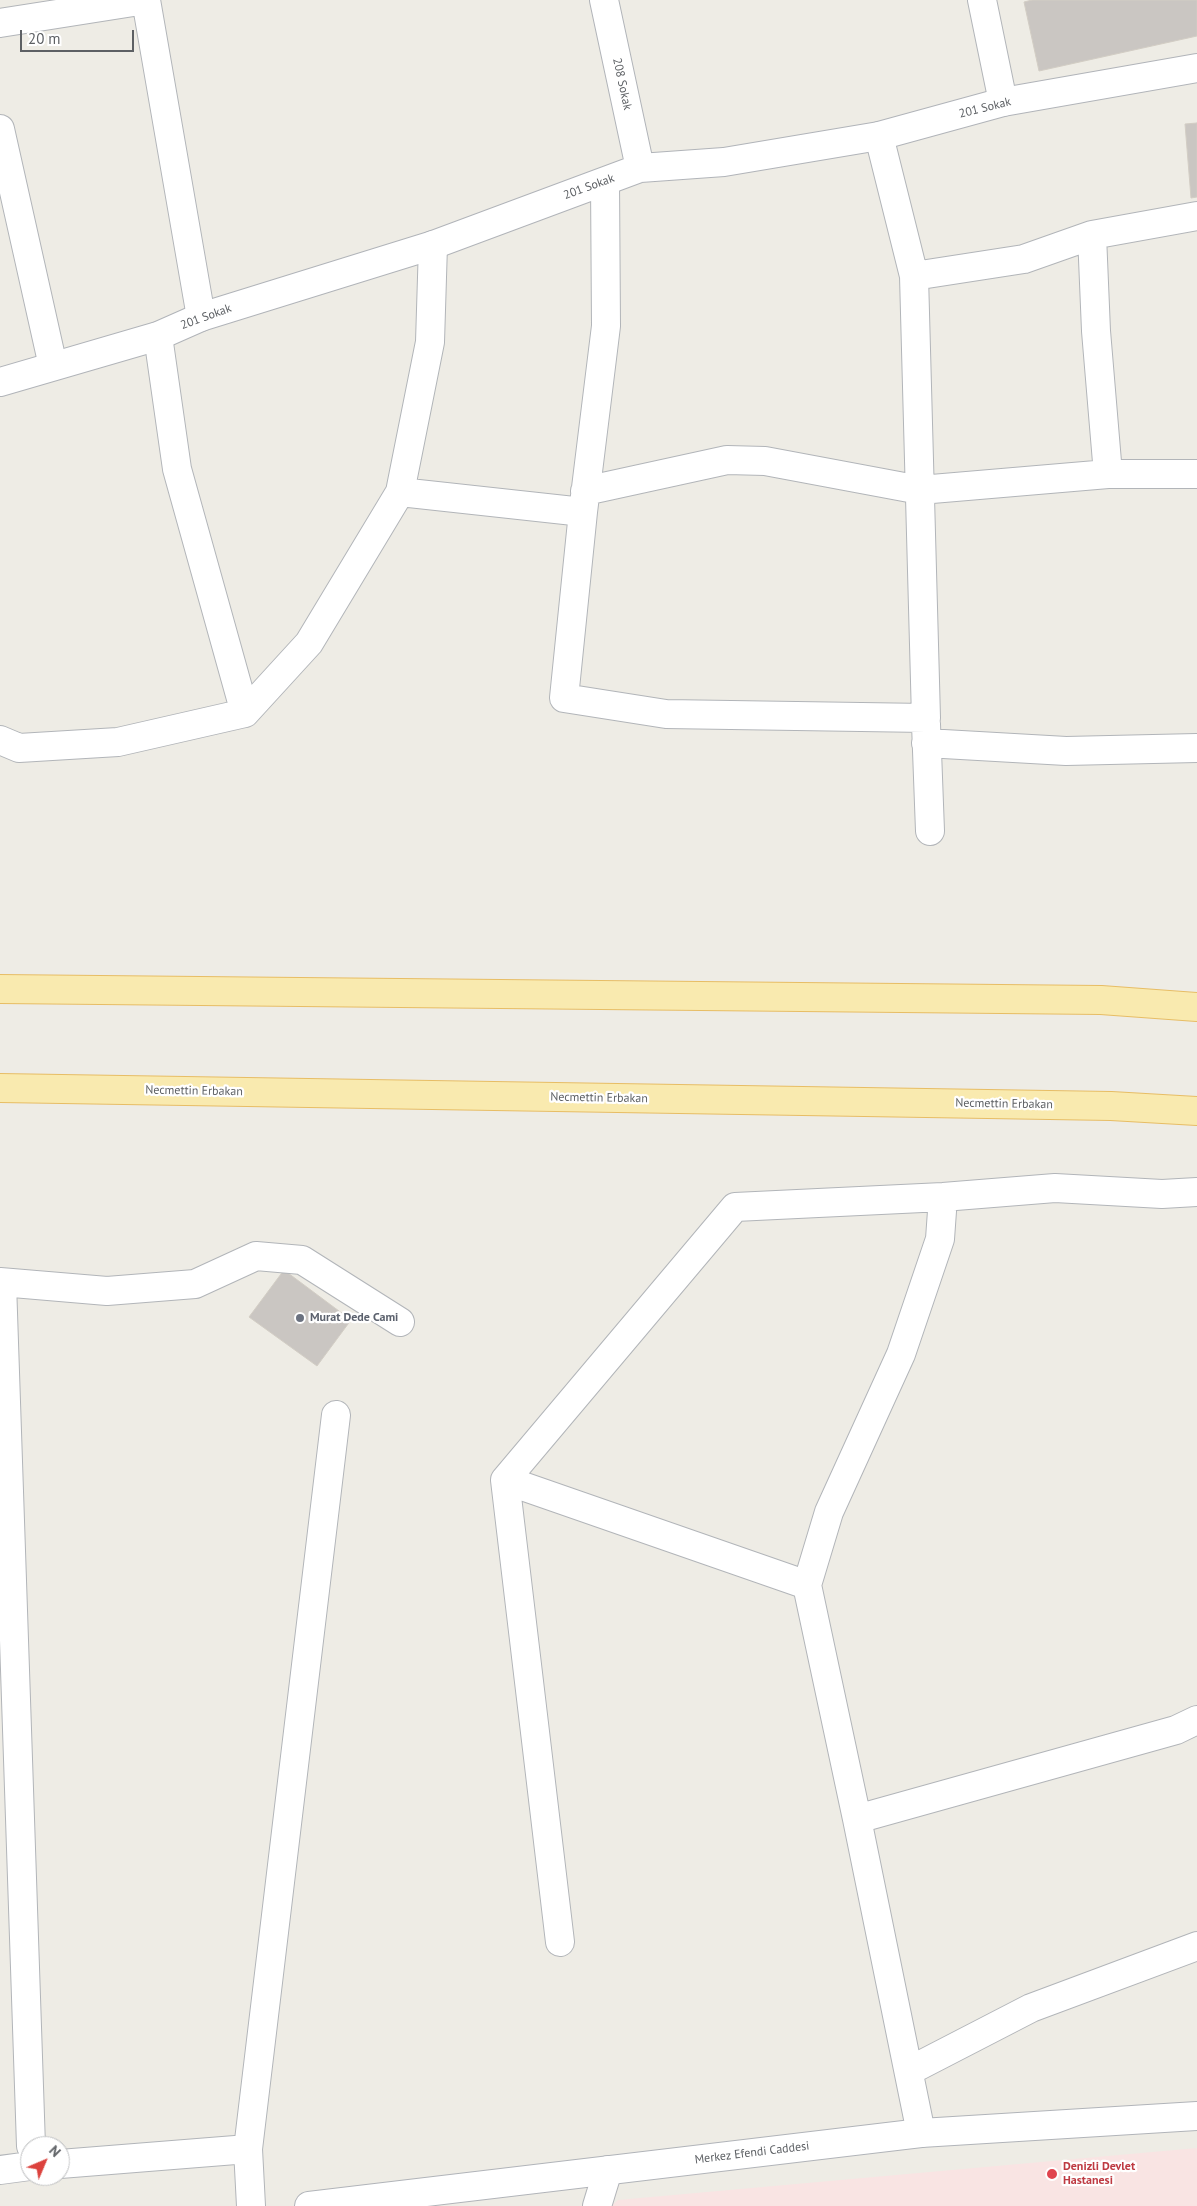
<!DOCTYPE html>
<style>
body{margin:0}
#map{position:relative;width:1197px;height:2206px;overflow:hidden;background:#eeece5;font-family:"PT Sans",sans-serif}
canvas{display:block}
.north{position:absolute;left:20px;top:2136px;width:50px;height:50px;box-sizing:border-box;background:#fff;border:1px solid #bebfc1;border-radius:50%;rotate:45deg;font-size:14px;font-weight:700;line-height:20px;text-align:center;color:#5d6064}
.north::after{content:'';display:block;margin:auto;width:18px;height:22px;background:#dc423d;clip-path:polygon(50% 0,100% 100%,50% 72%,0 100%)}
.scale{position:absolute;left:20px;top:30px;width:114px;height:22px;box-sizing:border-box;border:2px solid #5d6064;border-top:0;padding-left:6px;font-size:15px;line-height:18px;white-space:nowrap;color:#5d6064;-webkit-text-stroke:4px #fff;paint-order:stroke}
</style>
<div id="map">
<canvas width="1197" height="2206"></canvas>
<div class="north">N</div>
<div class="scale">20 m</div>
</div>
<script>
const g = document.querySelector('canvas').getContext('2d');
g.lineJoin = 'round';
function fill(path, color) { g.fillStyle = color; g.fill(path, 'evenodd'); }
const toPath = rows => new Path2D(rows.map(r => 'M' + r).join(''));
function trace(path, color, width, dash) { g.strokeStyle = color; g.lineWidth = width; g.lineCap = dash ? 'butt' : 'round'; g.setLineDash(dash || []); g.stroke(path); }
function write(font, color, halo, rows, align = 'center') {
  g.font = font + ' "PT Sans",sans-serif'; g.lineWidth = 4.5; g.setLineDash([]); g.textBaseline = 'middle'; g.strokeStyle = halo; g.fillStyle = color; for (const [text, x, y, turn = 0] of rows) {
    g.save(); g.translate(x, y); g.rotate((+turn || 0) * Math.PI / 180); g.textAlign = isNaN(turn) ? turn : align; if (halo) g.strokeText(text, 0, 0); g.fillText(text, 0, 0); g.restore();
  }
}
fill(toPath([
 [1197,2148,1197,2206,611,2206,618,2200]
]), '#f9e4e3');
const building = toPath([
 [1032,0,1197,0,1197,36,1039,71,1024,2,1032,0],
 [1197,123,1197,197,1191,198,1185,124,1197,123],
 [284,1270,351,1320,317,1366,249,1317,284,1270]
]);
fill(building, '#cac6c2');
trace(building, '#d2cdc4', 1);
const street = toPath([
 [146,0,201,317],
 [982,0,1003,102],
 [0,23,146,0],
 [0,129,53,366],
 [605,182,606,326,583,512,564,698,666,714,926,718,914,276,879,136],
 [1092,235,1197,216],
 [914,276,1024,259,1092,235,1096,331,1108,474,1197,474],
 [158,336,177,469,245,713],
 [585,491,727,460,765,461,920,490,1108,474],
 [400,492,583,512],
 [926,724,930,831],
 [0,740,19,748,118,742,245,713,309,643,400,492,430,342,433,245],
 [926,743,1066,751,1197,748],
 [0,1282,107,1291,195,1284,256,1256,302,1260,400,1322],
 [2,1283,31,2146],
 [505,1480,735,1207,943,1197,1055,1188,1162,1194,1197,1192],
 [857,1819,1176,1730,1197,1720],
 [560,1942,505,1480,807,1585],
 [909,2071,1031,2008,1197,1946],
 [921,2133,857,1819,807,1585,829,1512,901,1354,940,1239,943,1197],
 [248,2149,336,1415],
 [60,2164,248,2149,251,2206],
 [0,2170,30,2166],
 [597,2206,608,2170]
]);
const secondary = toPath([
 [604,0,640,168],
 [0,382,158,336,201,317,433,245,640,168,724,162,879,136,1003,102,1197,68],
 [309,2206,921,2133,1197,2116]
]);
const primary = toPath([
 [0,989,1101,1000,1197,1007],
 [0,1088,1111,1106,1197,1111]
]);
trace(street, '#b2b5b9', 30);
trace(secondary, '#b1b4b9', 30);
trace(primary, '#e7bd65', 30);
trace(street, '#fff', 28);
trace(secondary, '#fff', 28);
trace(primary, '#f9eaaf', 28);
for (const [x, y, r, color] of [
 [300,1318,5,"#6b7280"],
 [1052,2174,6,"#e0444e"]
]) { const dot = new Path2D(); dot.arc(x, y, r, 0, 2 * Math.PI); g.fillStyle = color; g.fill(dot); trace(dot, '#fff', 2); }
write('12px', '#5d6064', '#fff', [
 ["208 Sokak",622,84,78],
 ["201 Sokak",985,108,-14],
 ["201 Sokak",589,187,-20],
 ["201 Sokak",206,317,-20],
 ["Necmettin Erbakan",194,1091,1],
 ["Necmettin Erbakan",599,1098,1],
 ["Necmettin Erbakan",1004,1104,1],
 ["Merkez Efendi Caddesi",752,2153,-7]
]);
write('bold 12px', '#5b616d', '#fff', [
 ["Murat Dede Cami",310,1318]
], 'left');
write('bold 12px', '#be3a42', '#fff', [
 ["Denizli Devlet",1063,2167],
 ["Hastanesi",1063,2181]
], 'left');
</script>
